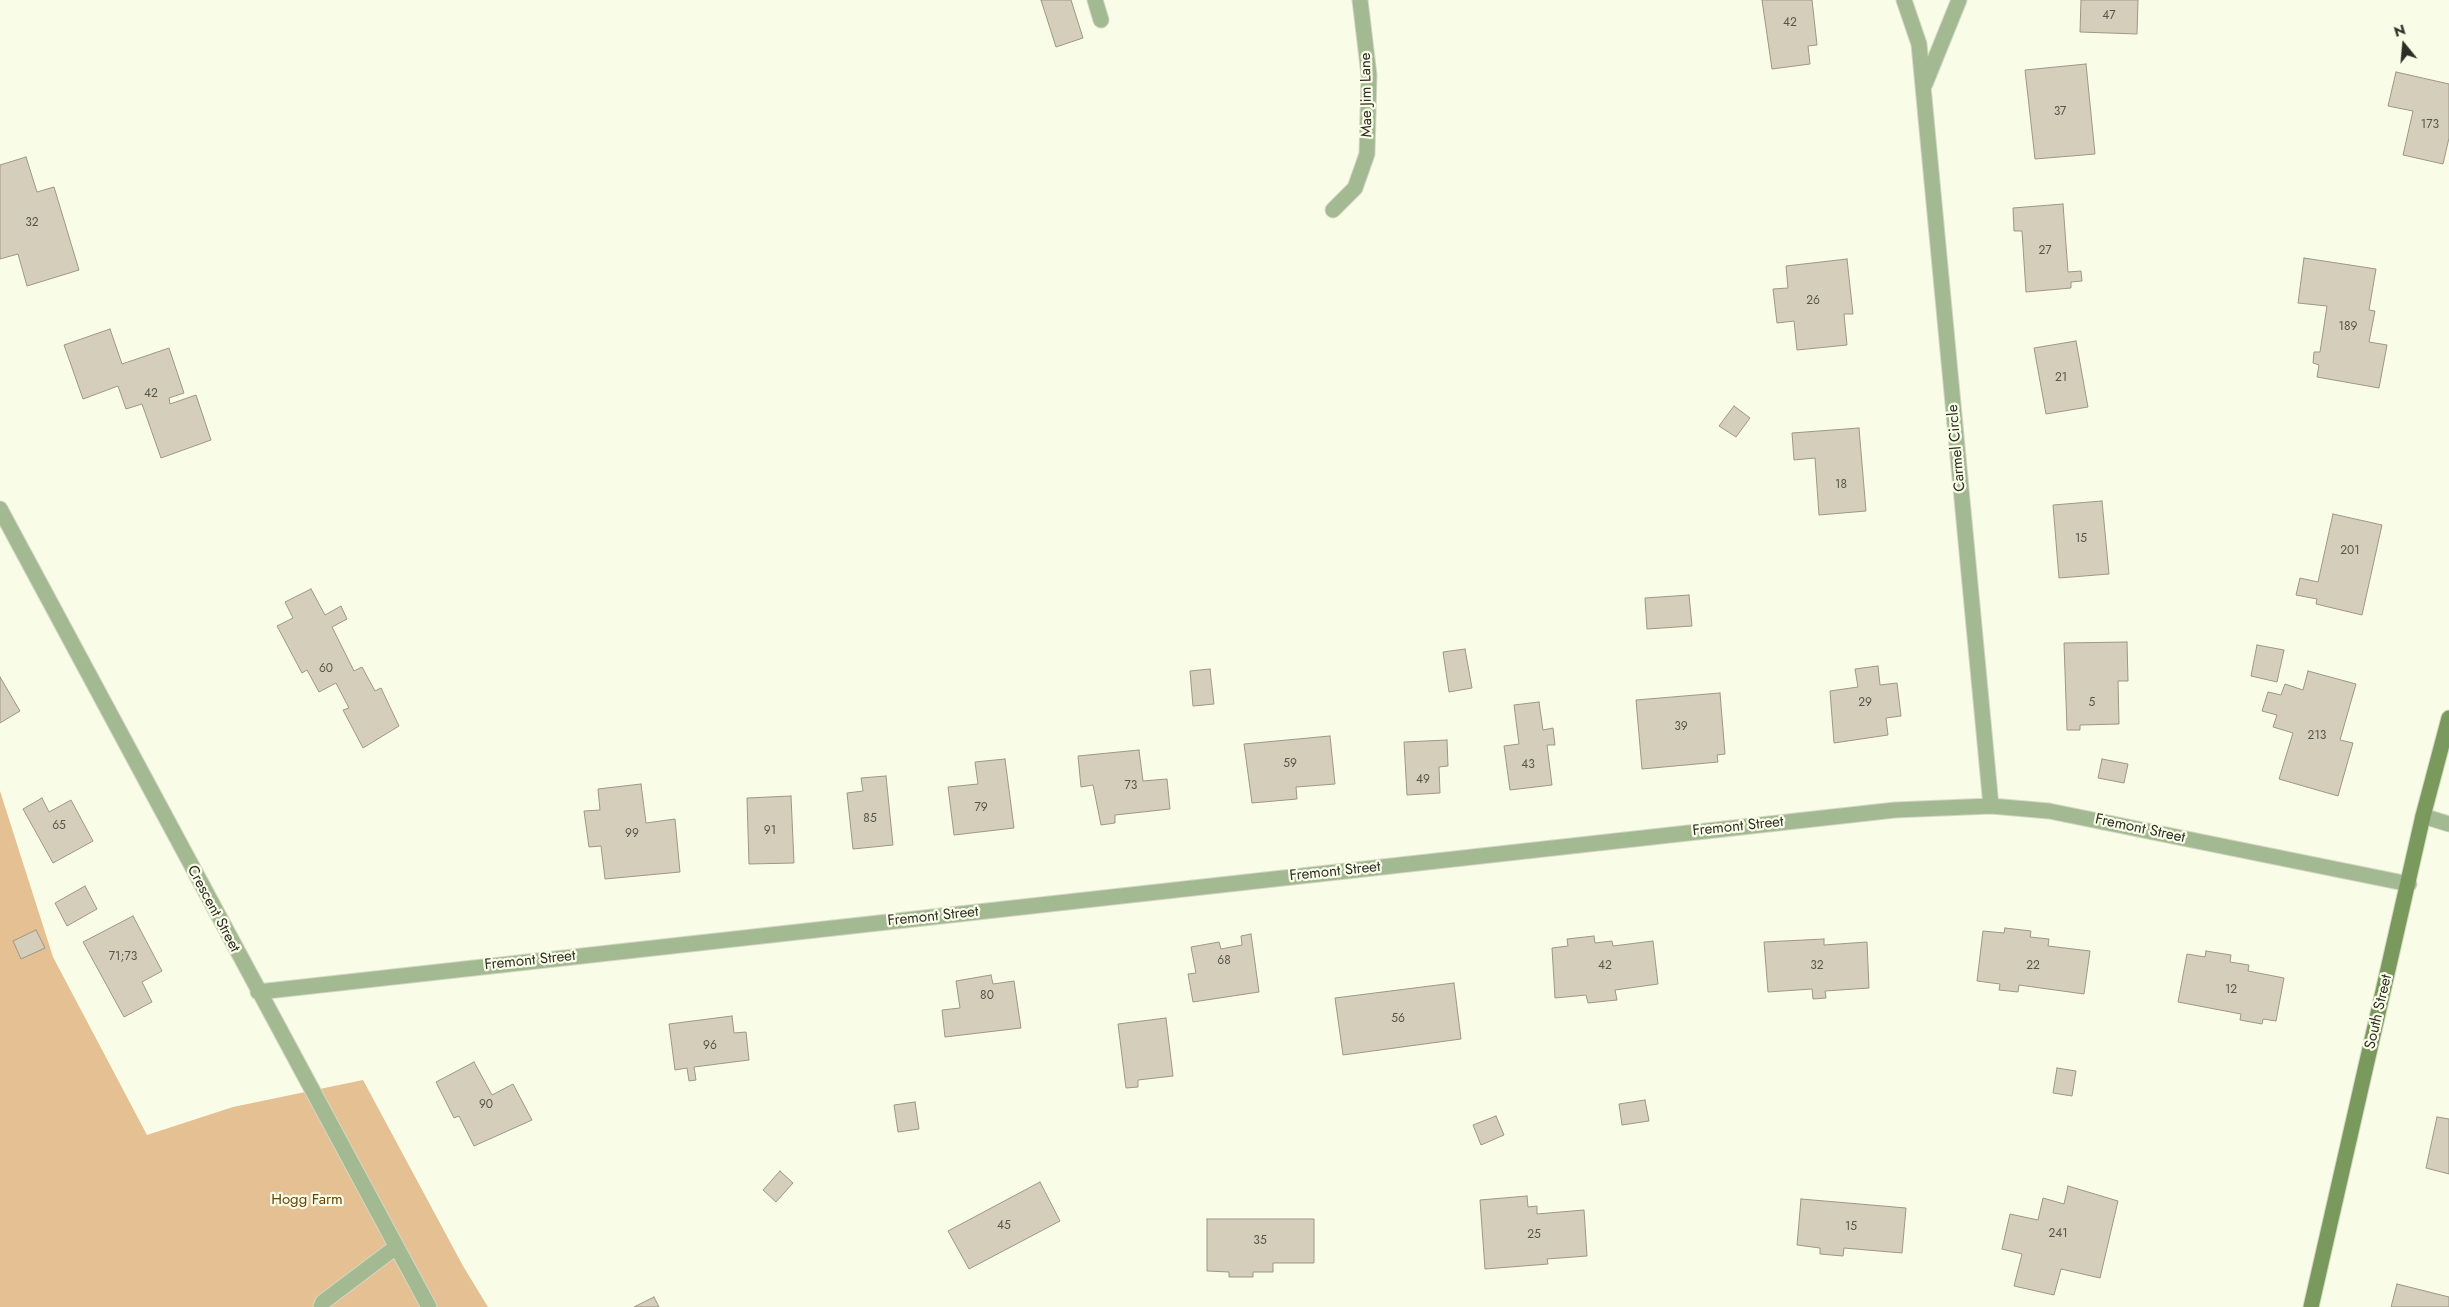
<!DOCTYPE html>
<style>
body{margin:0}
#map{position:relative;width:2449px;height:1307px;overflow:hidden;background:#f9fce7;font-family:Jost,sans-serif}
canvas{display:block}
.north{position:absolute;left:2379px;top:20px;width:50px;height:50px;-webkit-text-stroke:4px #f9fce7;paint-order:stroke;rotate:343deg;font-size:14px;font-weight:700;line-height:20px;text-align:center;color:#2c2d25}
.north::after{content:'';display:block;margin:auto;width:18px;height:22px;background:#2c2d25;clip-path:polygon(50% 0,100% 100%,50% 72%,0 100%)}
</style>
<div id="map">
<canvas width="2449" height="1307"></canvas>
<div class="north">N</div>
</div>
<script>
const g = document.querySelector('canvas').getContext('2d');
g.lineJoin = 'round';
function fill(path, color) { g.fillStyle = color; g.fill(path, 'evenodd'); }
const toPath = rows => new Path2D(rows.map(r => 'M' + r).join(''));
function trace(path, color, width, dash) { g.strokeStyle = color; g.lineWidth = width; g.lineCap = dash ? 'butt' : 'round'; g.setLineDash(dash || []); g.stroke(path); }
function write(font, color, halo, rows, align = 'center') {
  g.font = font + ' Jost,sans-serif'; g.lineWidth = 4.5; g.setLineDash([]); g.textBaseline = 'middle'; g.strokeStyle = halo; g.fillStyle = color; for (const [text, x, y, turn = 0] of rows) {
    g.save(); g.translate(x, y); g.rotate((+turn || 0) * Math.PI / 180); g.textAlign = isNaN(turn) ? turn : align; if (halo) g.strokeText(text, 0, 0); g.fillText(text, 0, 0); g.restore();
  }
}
fill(toPath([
 [0,791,53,957,147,1135,233,1107,363,1080,463,1266,488,1307,0,1307]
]), '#e4c092');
const building = toPath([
 [1041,0,1071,0,1083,38,1056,47,1041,0],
 [1762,0,1812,0,1817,45,1808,46,1810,64,1772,69,1762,0],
 [2081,0,2138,0,2137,34,2080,32,2081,0],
 [2086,64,2095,154,2035,159,2025,70,2086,64],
 [2396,72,2449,84,2449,138,2443,164,2403,155,2413,111,2388,106,2396,72],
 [26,157,37,192,54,187,79,270,27,286,18,254,0,259,0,165,26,157],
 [2063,204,2068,272,2081,271,2082,281,2071,282,2071,288,2026,292,2022,231,2014,231,2013,208,2063,204],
 [2304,258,2376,269,2369,310,2375,311,2369,342,2387,345,2379,388,2317,377,2319,365,2313,363,2314,352,2320,352,2327,306,2298,303,2304,258],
 [1847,259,1853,314,1844,314,1847,345,1797,350,1794,321,1777,323,1773,289,1788,288,1786,266,1847,259],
 [110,329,122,364,169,348,184,393,169,398,170,404,196,395,211,440,161,458,142,404,126,409,118,386,83,399,64,345,110,329],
 [2076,341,2088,407,2046,414,2034,348,2076,341],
 [1734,406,1750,418,1736,437,1719,426,1734,406],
 [1859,428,1866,511,1819,515,1815,458,1794,460,1792,433,1859,428],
 [2102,501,2109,574,2059,578,2053,505,2102,501],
 [2333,514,2382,525,2362,615,2316,604,2317,599,2296,595,2300,578,2318,582,2333,514],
 [311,589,325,615,341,606,347,619,332,627,354,671,362,667,375,691,381,688,399,726,363,748,343,710,349,708,336,683,319,692,307,670,302,673,277,626,293,618,285,602,311,589],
 [1689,595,1692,626,1647,629,1645,598,1689,595],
 [2127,642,2128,681,2118,681,2119,724,2080,725,2080,730,2067,730,2064,643,2127,642],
 [2257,645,2284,650,2277,682,2251,676,2257,645],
 [1465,649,1472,688,1449,692,1443,652,1465,649],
 [1878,666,1880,685,1897,683,1901,716,1886,718,1888,735,1834,743,1830,691,1858,687,1855,669,1878,666],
 [1210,669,1214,704,1193,706,1190,671,1210,669],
 [2308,671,2356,684,2340,740,2353,743,2338,796,2279,779,2293,733,2273,727,2277,715,2262,711,2268,692,2281,695,2285,684,2303,690,2308,671],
 [0,677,20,711,0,723,0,677],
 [1720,693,1725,754,1717,755,1718,762,1642,769,1636,700,1720,693],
 [1539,702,1543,730,1553,728,1555,745,1547,745,1552,785,1510,790,1504,746,1519,744,1514,705,1539,702],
 [1330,736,1335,784,1296,787,1297,799,1252,803,1244,744,1330,736],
 [1447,740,1448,766,1439,767,1440,793,1407,795,1404,742,1447,740],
 [1139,750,1143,781,1167,779,1170,809,1115,815,1115,823,1101,825,1093,785,1081,787,1078,756,1139,750],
 [1005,759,1014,828,954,835,948,787,978,784,975,762,1005,759],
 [2102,759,2128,764,2124,783,2098,778,2102,759],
 [886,776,893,845,853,849,847,793,863,791,861,778,886,776],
 [641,784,646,823,675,819,680,872,605,879,601,846,589,847,584,811,600,810,598,789,641,784],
 [791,796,794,863,749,864,747,798,791,796],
 [42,798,49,812,71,800,93,841,53,863,23,809,42,798],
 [85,886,97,909,67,926,55,903,85,886],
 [133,916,162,971,142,982,152,1002,124,1017,83,942,133,916],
 [2005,928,2031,931,2030,937,2049,939,2048,946,2090,951,2084,994,2019,985,2018,992,1999,990,2000,984,1977,981,1983,931,2004,933,2005,928],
 [36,930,45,948,21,959,13,941,36,930],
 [1251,934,1259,992,1193,1002,1188,974,1196,973,1191,947,1219,942,1221,949,1242,945,1241,936,1251,934],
 [1594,936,1595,943,1612,941,1613,946,1653,941,1658,984,1615,990,1617,1000,1588,1003,1586,995,1555,998,1552,948,1568,946,1567,939,1594,936],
 [1824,939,1824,945,1867,942,1869,988,1825,991,1826,998,1813,999,1812,989,1768,992,1764,942,1824,939],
 [2206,951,2231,955,2230,962,2249,965,2248,971,2284,978,2276,1021,2263,1019,2262,1024,2240,1020,2241,1014,2178,1002,2187,954,2205,957,2206,951],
 [991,975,993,984,1014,981,1021,1028,945,1037,942,1010,960,1008,956,981,991,975],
 [1454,983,1461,1039,1343,1055,1335,998,1454,983],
 [732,1016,734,1033,746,1032,749,1060,694,1067,696,1080,689,1081,687,1068,675,1070,669,1024,732,1016],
 [1166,1018,1173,1076,1138,1080,1138,1087,1126,1088,1118,1024,1166,1018],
 [474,1062,492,1095,513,1084,532,1120,474,1146,459,1116,454,1118,436,1082,474,1062],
 [2057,1068,2076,1071,2072,1096,2053,1093,2057,1068],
 [1645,1100,1649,1121,1622,1125,1619,1104,1645,1100],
 [915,1102,919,1129,898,1132,894,1105,915,1102],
 [1496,1116,1504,1135,1481,1145,1473,1125,1496,1116],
 [2437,1117,2449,1119,2449,1174,2426,1168,2437,1117],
 [780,1171,793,1183,776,1202,763,1190,780,1171],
 [1040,1182,1060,1221,969,1269,948,1231,1040,1182],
 [2068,1186,2118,1201,2100,1278,2061,1269,2054,1295,2014,1286,2022,1254,2002,1249,2010,1214,2038,1220,2043,1198,2064,1204,2068,1186],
 [1527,1196,1528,1207,1537,1206,1537,1214,1584,1210,1587,1256,1547,1259,1548,1264,1485,1269,1480,1200,1527,1196],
 [1801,1199,1906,1208,1902,1253,1844,1248,1843,1256,1820,1254,1820,1248,1797,1245,1801,1199],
 [1207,1219,1314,1219,1314,1263,1273,1263,1273,1272,1253,1272,1253,1277,1229,1277,1229,1272,1207,1271,1207,1219],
 [2397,1284,2449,1297,2449,1307,2391,1307,2397,1284],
 [654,1297,659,1307,634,1307,654,1297]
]);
fill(building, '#d4ceba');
trace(building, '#9d9784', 1);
const lane = toPath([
 [1095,0,1101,20],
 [2423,816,2449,824],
 [321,1307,323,1302,396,1247]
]);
const street = toPath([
 [1904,0,1919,44,1991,806],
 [1925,84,1959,0],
 [1333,210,1355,188,1367,154,1369,75,1360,0],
 [0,509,429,1307],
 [258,992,1895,810,1991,806,2049,811,2409,884]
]);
const secondary = toPath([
 [2311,1307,2423,816,2449,718]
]);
trace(lane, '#d4d7c4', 17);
trace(street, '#d4d7c4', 17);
trace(secondary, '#d4d7c4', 17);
trace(lane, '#a3b991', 15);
trace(street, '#a3b991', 15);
trace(secondary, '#79995d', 15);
write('12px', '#56554a', null, [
 ["47",2109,16],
 ["42",1790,23],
 ["37",2060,112],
 ["173",2430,125],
 ["32",32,223],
 ["27",2045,251],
 ["26",1813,301],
 ["189",2348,327],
 ["21",2061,378],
 ["42",151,394],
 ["18",1841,485],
 ["15",2081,539],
 ["201",2350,551],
 ["60",326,669],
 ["29",1865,703],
 ["5",2092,703],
 ["39",1681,727],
 ["213",2317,736],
 ["59",1290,764],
 ["43",1528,765],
 ["49",1423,780],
 ["73",1131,786],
 ["79",981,808],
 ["85",870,819],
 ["65",59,826],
 ["91",770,831],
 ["99",632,834],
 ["71;73",123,957],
 ["68",1224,961],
 ["42",1605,966],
 ["32",1817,966],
 ["22",2033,966],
 ["12",2231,990],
 ["80",987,996],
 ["56",1398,1019],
 ["96",710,1046],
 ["90",486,1105],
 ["45",1004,1226],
 ["15",1851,1227],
 ["241",2058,1234],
 ["25",1534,1235],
 ["35",1260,1241]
]);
write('15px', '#2c2d25', '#f9fce7', [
 ["Mae Jim Lane",1367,95,-91],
 ["Carmel Circle",1957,448,-95],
 ["Fremont Street",1738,827,-6],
 ["Fremont Street",2140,829,12],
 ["Fremont Street",1335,872,-6],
 ["Crescent Street",213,909,62],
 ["Fremont Street",933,917,-6],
 ["Fremont Street",530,961,-6],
 ["South Street",2379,1012,-77]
]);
write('15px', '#664305', '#f9fce7', [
 ["Hogg Farm",307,1200]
]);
</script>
